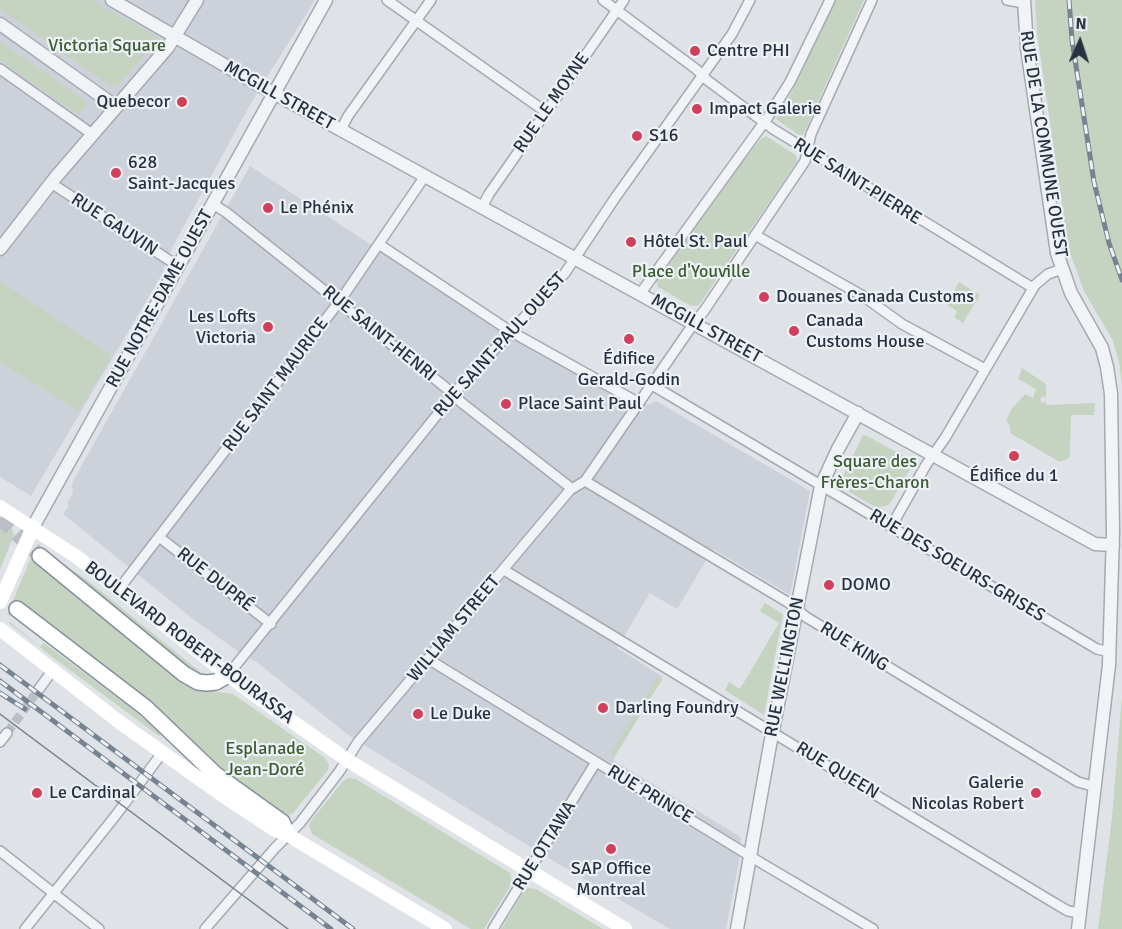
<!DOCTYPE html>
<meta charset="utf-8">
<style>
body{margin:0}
#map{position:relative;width:1122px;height:929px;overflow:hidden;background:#dfe3e8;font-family:Signika,sans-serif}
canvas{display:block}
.north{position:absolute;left:1050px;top:12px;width:60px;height:60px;-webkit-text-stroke:4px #eef2f6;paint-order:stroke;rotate:3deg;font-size:16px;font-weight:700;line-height:24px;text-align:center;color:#273140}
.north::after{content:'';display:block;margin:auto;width:21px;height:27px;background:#273140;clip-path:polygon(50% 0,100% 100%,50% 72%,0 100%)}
</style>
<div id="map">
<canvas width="1122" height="929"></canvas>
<div class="north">N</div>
</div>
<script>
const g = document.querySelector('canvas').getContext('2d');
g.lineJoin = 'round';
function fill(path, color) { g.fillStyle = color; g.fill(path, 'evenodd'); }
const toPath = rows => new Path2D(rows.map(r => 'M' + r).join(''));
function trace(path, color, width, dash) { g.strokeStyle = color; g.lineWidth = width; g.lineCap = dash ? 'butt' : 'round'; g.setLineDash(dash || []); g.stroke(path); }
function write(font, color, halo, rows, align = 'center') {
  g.font = font + ' Signika,sans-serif'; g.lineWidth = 4.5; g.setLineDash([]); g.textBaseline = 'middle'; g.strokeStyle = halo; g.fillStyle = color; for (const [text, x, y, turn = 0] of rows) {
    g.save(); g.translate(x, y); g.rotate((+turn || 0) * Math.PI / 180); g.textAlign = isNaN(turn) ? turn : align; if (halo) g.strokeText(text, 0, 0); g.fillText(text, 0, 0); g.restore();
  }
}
fill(toPath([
 [0,0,315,0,251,103,171,250,161,276,31,496,0,477],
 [250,166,513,337,519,330,648,405,656,401,810,491,790,595,713,549,677,609,650,593,617,648,663,677,613,760,741,837,739,861,726,929,670,929,550,859,351,737,258,663,233,648,193,619,63,514,69,506,67,503,73,492,72,485,74,479]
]), '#cdd2da');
fill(toPath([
 [0,0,91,0,159,37,119,85,112,87,0,9],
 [836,0,864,0,803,135,800,136,776,119,795,86],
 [1035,0,1122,0,1122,385,1119,362,1113,341,1084,291,1068,247,1037,33],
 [0,41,87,102,78,115,0,60],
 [766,136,794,154,797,157,796,163,699,305,691,306,658,287,656,279,727,181,760,140],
 [0,281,112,356,78,411,0,362],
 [959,282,980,295,963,323,954,317,957,311,947,305],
 [1022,368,1046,384,1046,398,1043,396,1040,399,1042,403,1046,401,1046,405,1095,403,1094,415,1071,415,1070,455,1069,458,1060,462,1010,433,1010,426,1006,421,1011,410,1025,394,1033,398,1036,389,1018,379],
 [863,435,867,436,913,461,913,464,889,505,877,508,843,488,839,484],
 [0,520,11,527,14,535,0,570],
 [44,551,87,580,204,675,187,668],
 [32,555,39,557,36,561,180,681,203,690,233,694,325,758,329,765,328,770,293,813,287,816,281,814,222,771,144,696,23,604,11,616,7,615],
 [765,603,783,614,764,715,725,690,729,682,740,689,779,623,760,611],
 [9,621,40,647,44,643,135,711,161,733,159,736,59,662,10,624],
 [657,677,662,680,614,757,610,754],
 [1122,696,1122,929,1098,929,1112,817],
 [348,778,356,779,510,873,512,883,484,929,471,929,312,834,309,826,311,821,343,781],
 [528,888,536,889,603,929,501,929,524,891]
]), '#c5d3c0');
trace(toPath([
 [7,733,39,689]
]), '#babfc6', 9, [9, 4.5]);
trace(toPath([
 [0,518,40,556]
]), '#babfc6', 15, [15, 8]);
const minor = toPath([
 [387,0,546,112],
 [603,0,696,69,707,80,773,129,1033,288],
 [1007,0,1024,3],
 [0,69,92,134],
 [341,130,348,116,431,0],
 [51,183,178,266],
 [213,204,227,213,445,387,462,403,571,488],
 [482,207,489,194,624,0],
 [755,235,863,296,902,324,985,369],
 [380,245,510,331,639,403],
 [640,294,768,117,790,82,830,0],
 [652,385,1097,649,1110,652],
 [585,481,789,603,806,617,1078,782,1096,787],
 [891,527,926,465,945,438,1035,285,1048,274,1062,269],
 [159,537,271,624],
 [504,570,1051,901,1068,911,1079,913],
 [119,589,342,298,425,176],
 [428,659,763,864,873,929],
 [228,675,457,390,565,273,615,198,732,34,750,0],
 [39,689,52,671],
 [0,742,7,733],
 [0,851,99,929],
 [25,929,116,815,162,753],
 [205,929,275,848,300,823,339,772,358,742,570,490,585,481,694,323,704,311,805,161,811,134,872,0],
 [493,929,596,762]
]);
const tertiary = toPath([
 [112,0,259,85,1095,544,1113,545],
 [1024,0,1027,48,1057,253,1071,293,1102,348,1107,367,1111,394,1113,533,1109,665,1078,929],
 [0,24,115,106],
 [0,249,55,178,168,47,197,0],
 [33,527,326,0],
 [737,929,770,745,821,486,838,449,858,413]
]);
const trunk = toPath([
 [40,556,184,674,198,682,207,683,216,682,228,675],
 [17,609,146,708,215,774,282,822,288,835]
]);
trace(minor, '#a4aab2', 12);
trace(tertiary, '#a4aab2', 15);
trace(trunk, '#86919f', 18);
trace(minor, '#f2f3f7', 9);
trace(tertiary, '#f2f3f7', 12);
trace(toPath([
 [0,507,77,557,245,688,347,760,625,929],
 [0,602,33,527],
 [0,629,122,724,228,799,275,830,288,835,445,929]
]), '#fff', 14);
trace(trunk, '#fff', 15);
trace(toPath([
 [0,714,288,929]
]), '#788392', 1.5);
const rail = toPath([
 [1069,0,1072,40,1094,182,1109,243,1122,280],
 [0,665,353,929],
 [0,681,331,929],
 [0,693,25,709]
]);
trace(rail, '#788392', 5);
trace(rail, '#eef2f6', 3, [9]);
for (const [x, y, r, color] of [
 [695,51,6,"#d1405b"],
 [182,102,6,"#d1405b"],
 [697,109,6,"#d1405b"],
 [637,136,6,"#d1405b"],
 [116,173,6,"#d1405b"],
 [268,208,6,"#d1405b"],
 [631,242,6,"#d1405b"],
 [764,297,6,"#d1405b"],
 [268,327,6,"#d1405b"],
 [794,331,6,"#d1405b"],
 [629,339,6,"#d1405b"],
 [506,404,6,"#d1405b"],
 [1014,456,6,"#d1405b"],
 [829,585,6,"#d1405b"],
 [603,708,6,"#d1405b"],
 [418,714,6,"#d1405b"],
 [37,793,6,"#d1405b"],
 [1036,793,6,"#d1405b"],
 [611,849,6,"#d1405b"]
]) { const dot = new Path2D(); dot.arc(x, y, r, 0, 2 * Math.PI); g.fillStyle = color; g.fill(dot); trace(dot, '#eef2f6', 2); }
write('18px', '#3d5c34', '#eef2f6', [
 ["Victoria Square",107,46],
 ["Place d'Youville",691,272],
 ["Square des",875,462],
 ["Frères-Charon",875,483],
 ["Esplanade",265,749],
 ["Jean-Doré",265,770]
]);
write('18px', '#273140', '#eef2f6', [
 ["Centre PHI",707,51],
 ["Quebecor",170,102,"right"],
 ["Impact Galerie",709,109],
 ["S16",649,136],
 ["628",128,163],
 ["Saint-Jacques",128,184],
 ["Le Phénix",280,208],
 ["Hôtel St. Paul",643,242],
 ["Douanes Canada Customs",776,297],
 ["Les Lofts",256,317,"right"],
 ["Victoria",256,338,"right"],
 ["Canada",806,321],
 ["Customs House",806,342],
 ["Édifice",629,359,"center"],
 ["Gerald-Godin",629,380,"center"],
 ["Place Saint Paul",518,404],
 ["Édifice du 1",1014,476,"center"],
 ["DOMO",841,585],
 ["Darling Foundry",615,708],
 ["Le Duke",430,714],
 ["Galerie",1024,783,"right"],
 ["Nicolas Robert",1024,804,"right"],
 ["Le Cardinal",49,793],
 ["SAP Office",611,869,"center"],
 ["Montreal",611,890,"center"]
], 'left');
write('18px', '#273140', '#eef2f6', [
 ["MCGILL STREET",279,96,29],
 ["RUE LE MOYNE",552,103,-55],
 ["RUE DE LA COMMUNE OUEST",1043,144,81],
 ["RUE SAINT-PIERRE",857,182,32],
 ["RUE GAUVIN",114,225,33],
 ["RUE NOTRE-DAME OUEST",160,299,-61],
 ["MCGILL STREET",706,329,29],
 ["RUE SAINT-HENRI",379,334,39],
 ["RUE SAINT-PAUL OUEST",500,345,-48],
 ["RUE SAINT MAURICE",276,385,-53],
 ["RUE DES SOEURS-GRISES",957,566,31],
 ["RUE DUPRÉ",215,580,38],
 ["WILLIAM STREET",454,629,-50],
 ["BOULEVARD ROBERT-BOURASSA",189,643,37],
 ["RUE KING",854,647,32],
 ["RUE WELLINGTON",785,667,-79],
 ["RUE QUEEN",837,771,31],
 ["RUE PRINCE",650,795,31],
 ["RUE OTTAWA",545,846,-58]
]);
</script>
